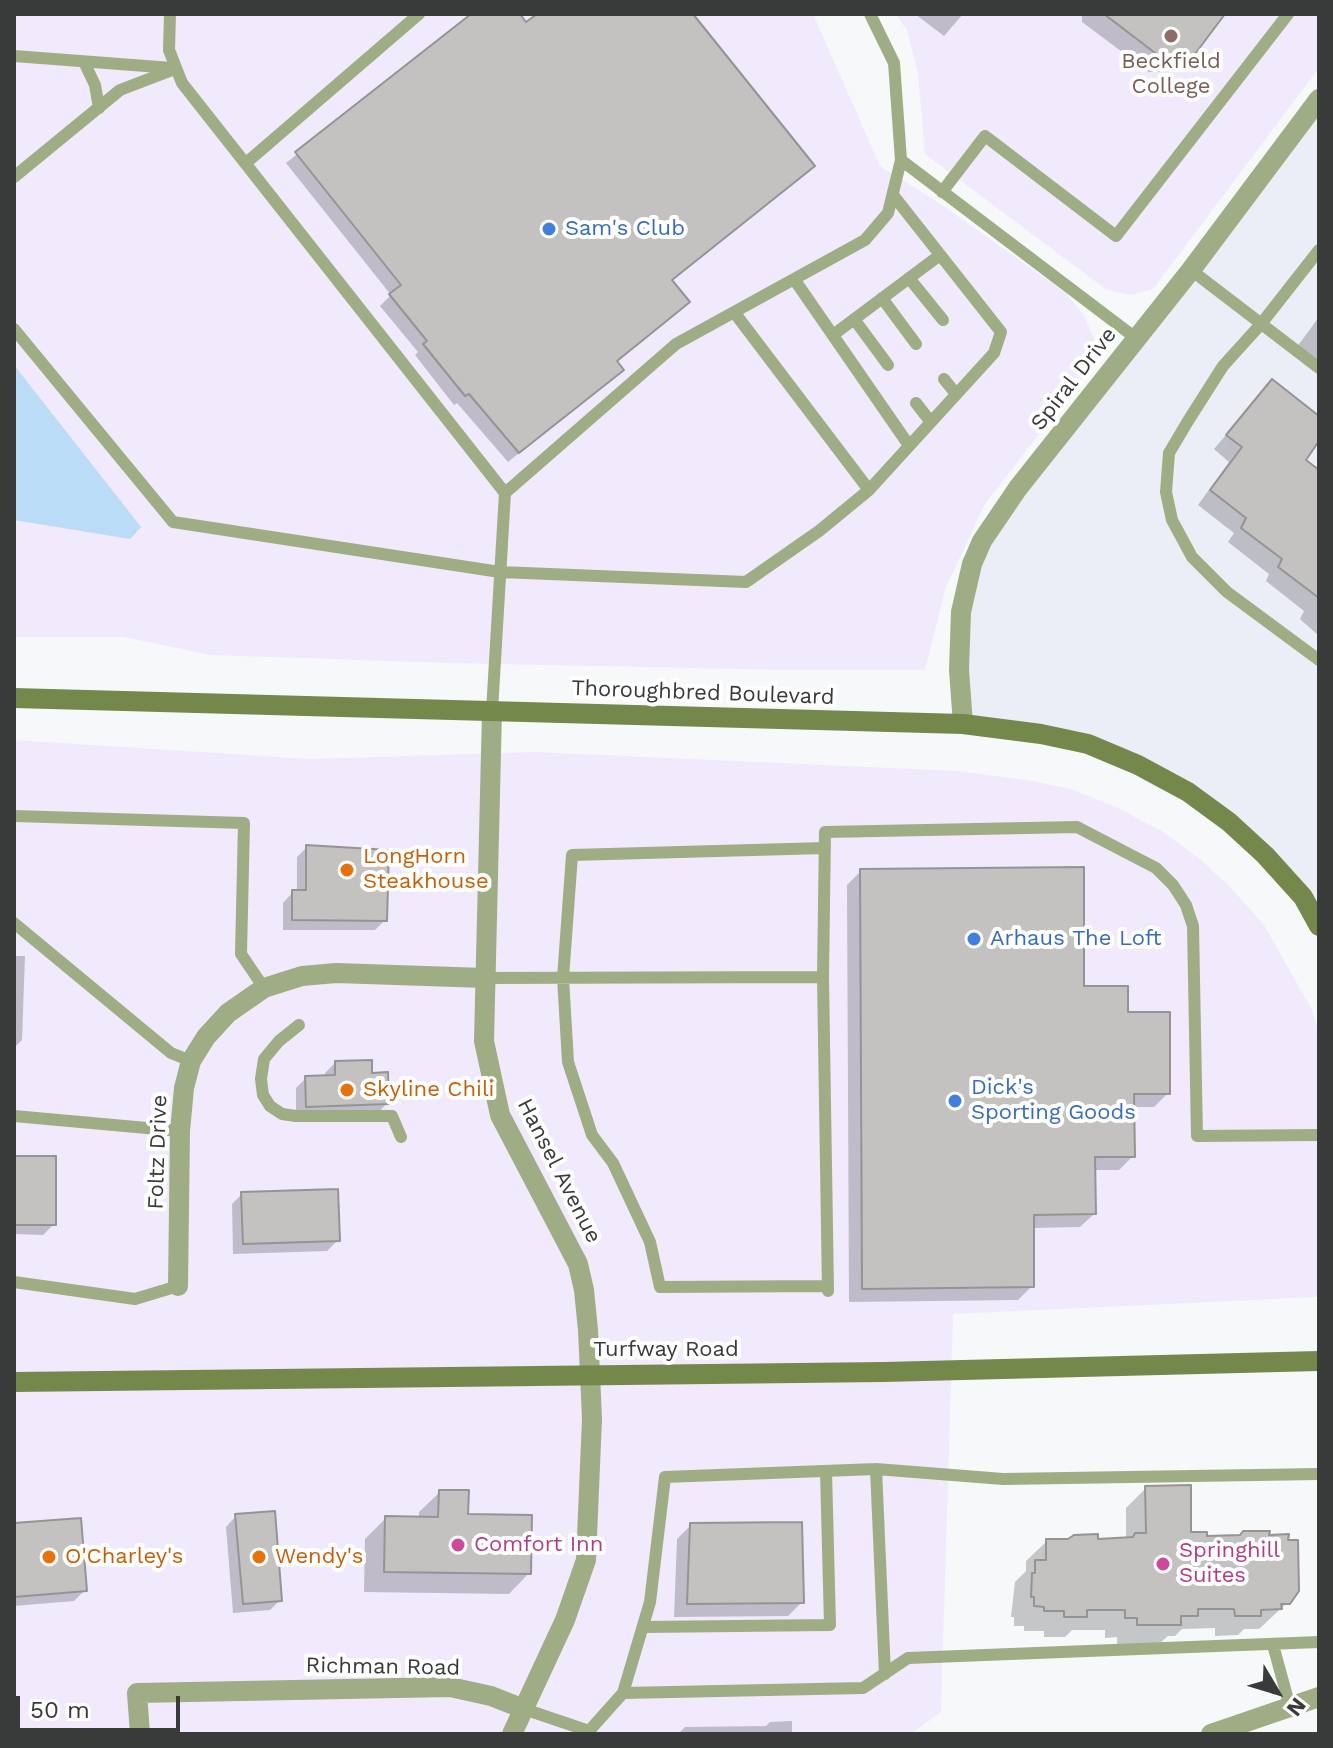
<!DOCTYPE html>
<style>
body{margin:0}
#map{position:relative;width:1333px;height:1748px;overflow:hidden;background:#f7f8fa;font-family:"Work Sans",sans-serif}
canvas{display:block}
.frame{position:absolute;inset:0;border:16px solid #393a3a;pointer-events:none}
.north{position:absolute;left:1237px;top:1652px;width:80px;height:80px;-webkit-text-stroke:6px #fff;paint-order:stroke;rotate:128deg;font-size:22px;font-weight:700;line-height:32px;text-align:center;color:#393a3a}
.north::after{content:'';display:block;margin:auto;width:28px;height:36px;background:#393a3a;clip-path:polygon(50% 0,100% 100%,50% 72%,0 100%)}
.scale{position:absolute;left:16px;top:1696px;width:164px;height:36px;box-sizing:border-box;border:4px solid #393a3a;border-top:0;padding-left:10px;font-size:24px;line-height:28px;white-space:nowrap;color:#393a3a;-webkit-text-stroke:6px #fff;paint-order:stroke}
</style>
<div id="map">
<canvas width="1333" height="1748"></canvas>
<div class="frame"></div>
<div class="north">N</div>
<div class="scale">50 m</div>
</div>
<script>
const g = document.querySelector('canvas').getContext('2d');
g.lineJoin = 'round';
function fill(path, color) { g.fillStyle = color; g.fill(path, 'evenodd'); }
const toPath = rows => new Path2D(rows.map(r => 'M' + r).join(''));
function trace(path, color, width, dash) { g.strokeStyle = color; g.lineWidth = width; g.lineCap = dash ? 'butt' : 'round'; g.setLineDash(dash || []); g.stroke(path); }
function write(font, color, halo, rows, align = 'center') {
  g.font = font + ' "Work Sans",sans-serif'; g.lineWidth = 8; g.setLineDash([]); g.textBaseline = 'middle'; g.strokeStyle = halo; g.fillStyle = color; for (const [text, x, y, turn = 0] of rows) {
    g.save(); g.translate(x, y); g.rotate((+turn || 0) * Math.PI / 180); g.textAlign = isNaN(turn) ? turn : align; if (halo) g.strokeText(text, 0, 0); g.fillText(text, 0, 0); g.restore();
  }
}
fill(toPath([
 [14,14,813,14,880,166,942,205,1066,293,1083,314,1095,340,1084,376,985,504,946,587,925,670,790,670,448,663,210,655,124,637,14,637],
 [895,14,1319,14,1319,68,1153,289,1131,295,1107,290,925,154,918,74,907,30],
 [14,740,310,759,535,752,957,771,1033,781,1074,790,1118,808,1163,832,1200,859,1231,888,1264,925,1312,1010,1319,1033,1319,1297,953,1314,941,1712,911,1734,14,1734]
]), '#f0eafc');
fill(toPath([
 [1319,99,1319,926,1265,855,1138,765,963,724,972,564]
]), '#ebedf7');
fill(toPath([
 [14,365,141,527,130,539,14,520]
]), '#badcf6');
fill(toPath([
 [474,14,517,14,526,25,540,14,691,14,670,281,615,362,611,380,508,462,457,403,454,405,415,355,418,352,380,306,391,295,286,163],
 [915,14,963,14,944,36],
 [1082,14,1223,14,1176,71,1149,72,1082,22],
 [1319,317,1319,370,1294,351],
 [1272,381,1319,418,1319,438,1303,460,1319,472,1319,636,1300,619,1304,611,1266,581,1269,574,1228,542,1234,533,1198,505,1229,462,1214,449],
 [307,847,385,920,375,930,283,930,283,903,293,892,297,892,297,857],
 [861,871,1126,1014,1168,1093,1154,1107,1133,1107,1133,1156,1119,1170,1094,1170,1094,1214,1080,1227,1032,1228,1032,1286,1018,1300,849,1302,847,885],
 [14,956,25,956,22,1040,14,1048],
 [335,1063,370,1075,387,1103,377,1114,296,1116,296,1088,306,1078,325,1078,325,1073],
 [14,1158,54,1224,43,1235,14,1234],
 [242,1194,338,1240,327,1251,233,1254,232,1204],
 [1146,1488,1189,1534,1205,1538,1288,1602,1259,1629,1244,1629,1238,1635,1215,1636,1215,1628,1182,1629,1175,1636,1168,1636,1159,1644,1117,1645,1117,1637,1105,1638,1105,1630,1072,1630,1065,1637,1044,1637,1044,1631,1024,1631,1024,1626,1014,1626,1014,1617,1011,1617,1015,1582,1026,1571,1026,1561,1047,1541,1126,1539,1126,1508],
 [440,1492,529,1573,509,1594,364,1592,365,1539,386,1518,419,1519,419,1512],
 [236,1516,280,1600,270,1610,233,1613,226,1527],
 [14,1525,85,1590,74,1601,14,1606],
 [691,1525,802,1602,788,1616,674,1617,677,1539],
 [792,1721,792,1734,851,1734,678,1734,685,1727,766,1726,770,1722]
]), '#0003');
const building = toPath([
 [471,14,520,14,526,22,537,14,693,14,815,166,672,280,690,302,617,361,624,370,519,453,469,394,465,396,423,344,427,341,389,294,401,285,295,152,471,14],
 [1104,14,1225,14,1192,58,1163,59,1104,14],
 [1272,379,1319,416,1319,441,1306,460,1319,470,1319,598,1278,567,1282,559,1241,528,1246,518,1210,490,1242,447,1226,435,1272,379],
 [306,845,389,850,387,921,292,920,292,890,306,890,306,845],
 [1084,867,1084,986,1128,986,1128,1012,1170,1012,1170,1094,1134,1094,1135,1157,1095,1157,1096,1214,1034,1215,1034,1287,862,1289,860,869,1084,867],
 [372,1060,372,1073,388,1072,389,1104,306,1107,305,1076,335,1075,335,1061,372,1060],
 [14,1156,56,1156,56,1225,14,1225,14,1156],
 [338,1189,340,1241,243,1244,241,1192,338,1189],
 [1191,1485,1191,1532,1207,1532,1207,1536,1240,1535,1243,1531,1270,1531,1269,1535,1289,1534,1288,1540,1298,1540,1299,1591,1290,1604,1281,1604,1282,1609,1261,1610,1261,1616,1235,1616,1234,1609,1198,1609,1198,1616,1181,1616,1181,1625,1137,1625,1137,1618,1125,1618,1125,1610,1087,1610,1087,1617,1064,1617,1064,1611,1044,1611,1044,1607,1034,1606,1034,1597,1031,1597,1032,1573,1035,1573,1035,1560,1046,1560,1046,1539,1068,1539,1074,1535,1098,1534,1098,1539,1133,1537,1135,1533,1146,1533,1145,1486,1191,1485],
 [439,1490,469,1490,468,1514,532,1515,531,1574,384,1572,385,1516,438,1517,439,1490],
 [275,1511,282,1601,243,1604,235,1514,275,1511],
 [81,1518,87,1591,14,1597,14,1523,81,1518],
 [802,1522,804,1603,687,1604,690,1523,802,1522]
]);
fill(building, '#c4c2c1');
trace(building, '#969493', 2);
trace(toPath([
 [170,14,169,50,182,83,505,493],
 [14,56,172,68],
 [84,62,95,85,99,108],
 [901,160,1137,339],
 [246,163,419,14],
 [14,177,120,90,175,69],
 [942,192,985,136,1116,236,1288,14],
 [1319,250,1261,324,1223,366,1188,421,1169,453,1166,492,1172,520,1192,557,1227,592,1319,660],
 [1191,270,1319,368],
 [909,278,943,320],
 [794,279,908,444],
 [882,298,916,344],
 [734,312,869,490],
 [854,319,888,365],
 [14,329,173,522,500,572,746,582,819,531,869,490,994,353,1001,332,893,195],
 [833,335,940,255],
 [944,379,956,394],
 [916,403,930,421],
 [492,711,505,493,676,344,865,240,888,213,901,160,894,63,870,14],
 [14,816,244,823,241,954,264,988],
 [825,848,572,855,563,978,568,1062,592,1135,613,1163,650,1242,660,1287,828,1286],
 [14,923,171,1053,191,1061],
 [485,978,823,977],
 [299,1025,279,1041,264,1059,261,1079,263,1095,270,1106,282,1114,296,1116,392,1116,401,1137],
 [14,1116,180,1131],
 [14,1282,135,1299,178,1286],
 [828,1291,823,977,825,832,1077,827,1156,868,1173,885,1186,905,1193,926,1197,1136,1319,1135],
 [643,1627,830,1625,826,1471],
 [1273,1645,1290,1707],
 [885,1674,876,1469,1003,1479,1319,1474],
 [623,1693,650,1602,665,1477,876,1469],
 [524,1709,589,1731,623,1693,863,1688,908,1658,1319,1642]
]), '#9fad85', 12);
trace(toPath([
 [492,711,484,1041,500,1115,578,1264,584,1290,588,1330,592,1419,586,1560,565,1620,512,1734],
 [963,724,959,670,961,612,972,564,982,541,1018,488,1191,270,1319,99],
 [178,1286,180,1131,184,1088,191,1061,206,1037,228,1013,264,988,302,976,336,973,485,978],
 [140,1734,137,1693,450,1687,491,1696,524,1709],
 [1211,1734,1319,1697]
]), '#9fad85', 20);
trace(toPath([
 [14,698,963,724,1041,734,1088,744,1138,765,1188,792,1229,822,1265,855,1303,897,1319,926],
 [14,1382,884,1372,1319,1361]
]), '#74884c', 20);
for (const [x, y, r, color] of [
 [1171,36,8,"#8d6e63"],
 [549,229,8,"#3f7fe0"],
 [347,870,8,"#e8710a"],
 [974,939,8,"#3f7fe0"],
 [347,1090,8,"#e8710a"],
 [955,1101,8,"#3f7fe0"],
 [458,1545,8,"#d1479c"],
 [49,1557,8,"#e8710a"],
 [259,1557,8,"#e8710a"],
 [1163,1564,8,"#d1479c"]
]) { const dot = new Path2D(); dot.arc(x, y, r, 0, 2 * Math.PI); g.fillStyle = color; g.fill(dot); trace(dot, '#fff', 3); }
write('22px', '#785e54', '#fff', [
 ["Beckfield",1171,62],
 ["College",1171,87]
]);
write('22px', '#366cbe', '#fff', [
 ["Sam's Club",565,229],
 ["Arhaus The Loft",990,939],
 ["Dick's",971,1088],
 ["Sporting Goods",971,1113]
], 'left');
write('22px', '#393a3a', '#fff', [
 ["Spiral Drive",1074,379,-52],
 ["Thoroughbred Boulevard",703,693,2],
 ["Foltz Drive",158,1152,-88],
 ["Hansel Avenue",559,1171,63],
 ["Turfway Road",666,1350],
 ["Richman Road",383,1667,1]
]);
write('22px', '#c56008', '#fff', [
 ["LongHorn",363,857],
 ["Steakhouse",363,882],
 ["Skyline Chili",363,1090],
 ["O'Charley's",65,1557],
 ["Wendy's",275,1557]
], 'left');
write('22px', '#b23c85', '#fff', [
 ["Comfort Inn",474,1545],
 ["Springhill",1179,1551],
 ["Suites",1179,1576]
], 'left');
</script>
